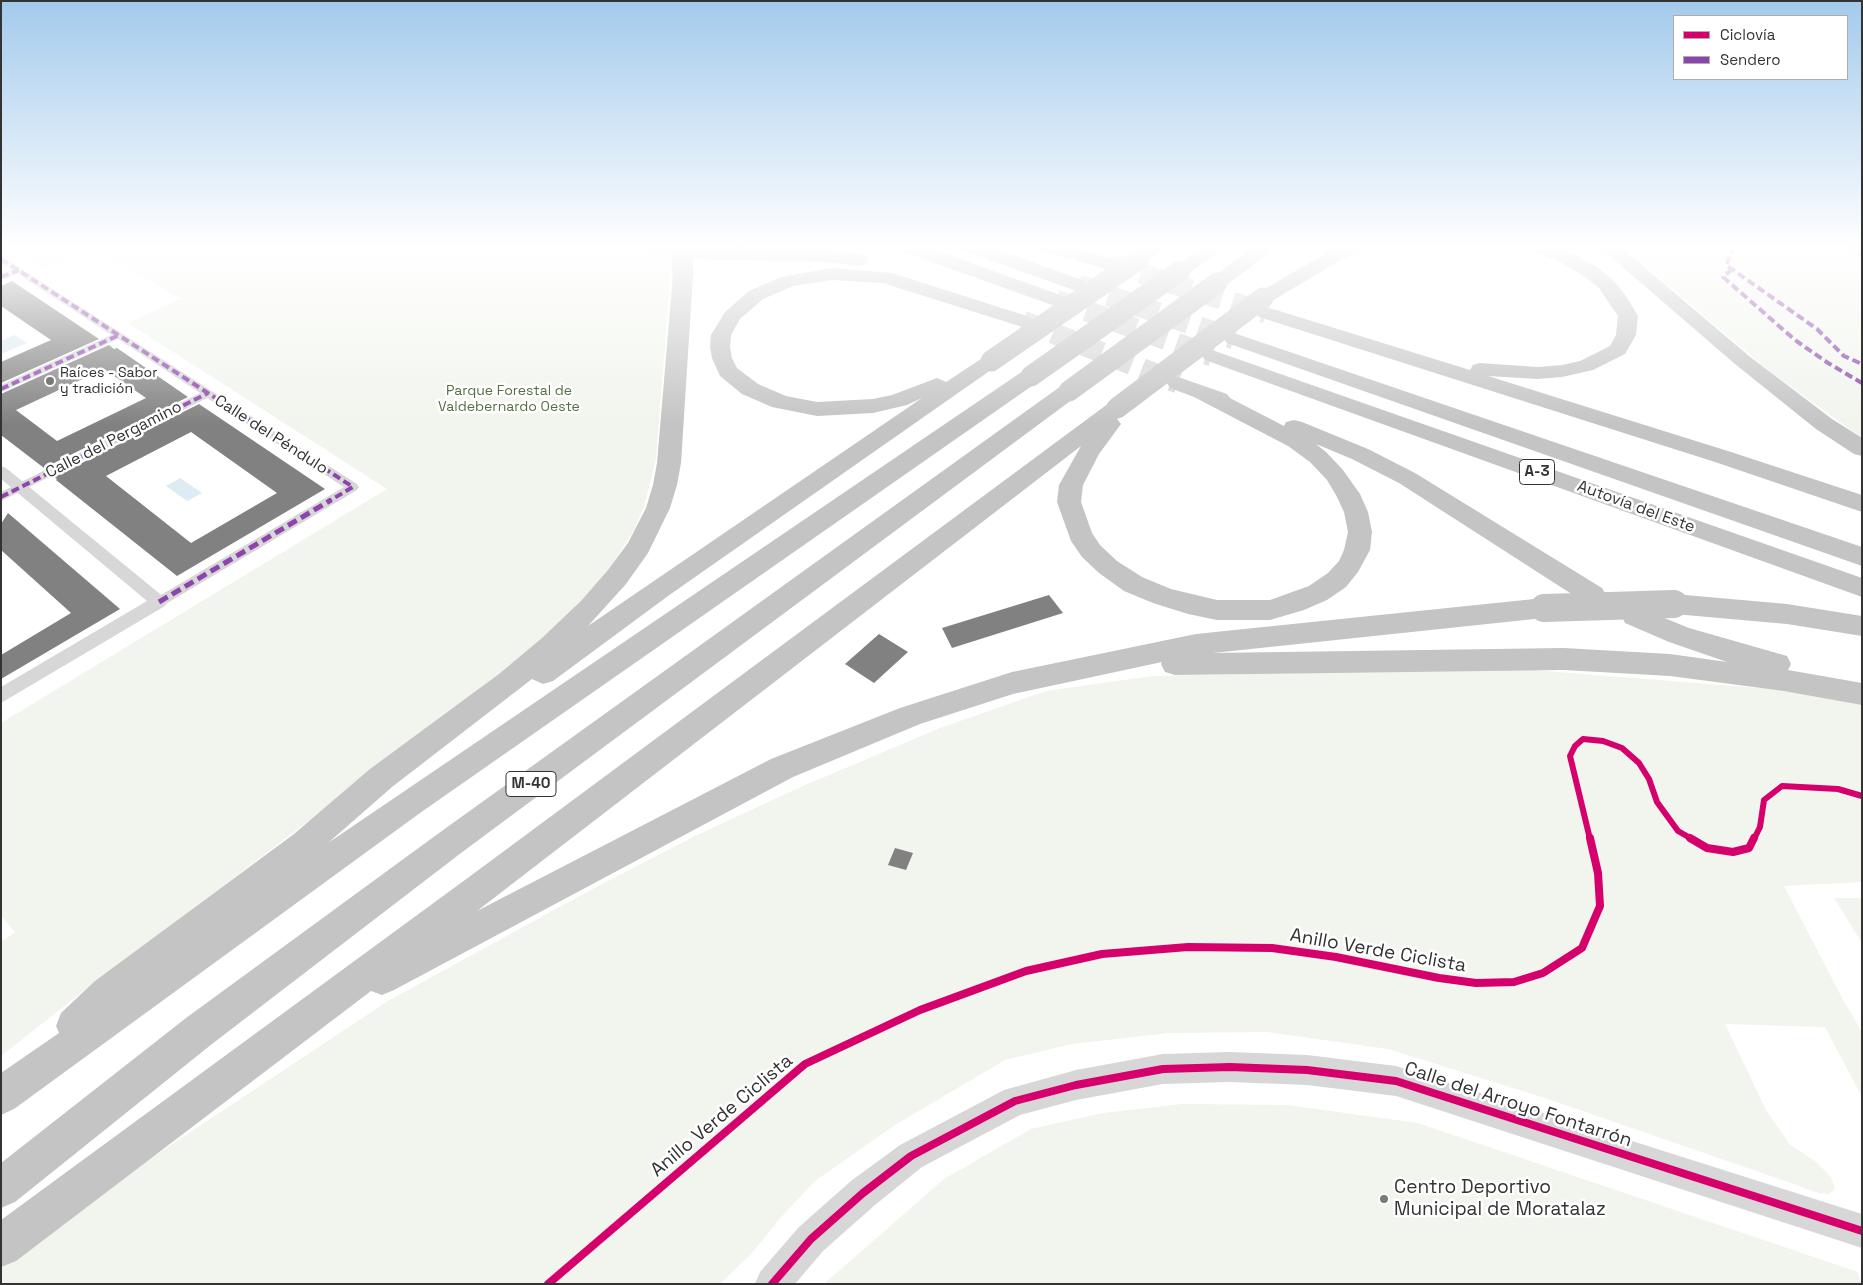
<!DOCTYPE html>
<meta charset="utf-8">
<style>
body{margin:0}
#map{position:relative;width:1863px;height:1285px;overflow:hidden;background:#fff;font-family:"Space Grotesk",sans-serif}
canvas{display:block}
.frame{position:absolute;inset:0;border:2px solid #333;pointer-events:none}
.legend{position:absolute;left:1673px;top:15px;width:175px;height:65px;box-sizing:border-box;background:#fff;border:1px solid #adadad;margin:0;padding:6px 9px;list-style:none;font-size:15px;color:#333}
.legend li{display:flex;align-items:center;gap:10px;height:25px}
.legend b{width:25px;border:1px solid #adadad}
</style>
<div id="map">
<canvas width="1863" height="1285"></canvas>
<div class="frame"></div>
<ul class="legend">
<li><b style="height:6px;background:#d6006c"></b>Ciclovía</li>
<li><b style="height:6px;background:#8e44ad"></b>Sendero</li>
</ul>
</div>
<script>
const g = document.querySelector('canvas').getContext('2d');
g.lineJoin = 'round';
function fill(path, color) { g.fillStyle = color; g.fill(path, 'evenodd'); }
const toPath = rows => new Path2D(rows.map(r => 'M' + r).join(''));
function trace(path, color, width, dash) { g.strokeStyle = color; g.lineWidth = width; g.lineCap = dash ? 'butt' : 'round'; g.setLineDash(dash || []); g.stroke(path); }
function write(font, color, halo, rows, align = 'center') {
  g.font = font + ' "Space Grotesk",sans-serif'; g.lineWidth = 5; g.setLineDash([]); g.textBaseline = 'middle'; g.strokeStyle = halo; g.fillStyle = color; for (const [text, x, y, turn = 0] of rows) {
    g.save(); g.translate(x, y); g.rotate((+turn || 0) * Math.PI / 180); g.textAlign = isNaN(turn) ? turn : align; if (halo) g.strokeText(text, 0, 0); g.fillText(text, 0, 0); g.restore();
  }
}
fill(toPath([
 [6,245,634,245,672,255,656,459,644,507,633,532,612,565,581,604,496,679,72,1000,1,1056,1,942,15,932,1,916,1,723,387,489,128,323,181,299,95,248,42,269],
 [1620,245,1862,245,1862,438,1773,374],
 [1507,668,1785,690,1862,705,1862,882,1784,886,1841,996,1862,1032,1862,1097,1825,1027,1725,1024,1766,1110,1790,1145,1815,1161,1831,1177,1835,1189,1829,1194,1818,1193,1791,1183,1545,1098,1388,1049,1267,1032,1169,1033,1072,1044,1005,1060,895,1125,815,1181,783,1215,751,1254,720,1284,1,1284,1,1267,106,1188,388,1001,587,892,693,837,796,789,940,728,1046,691,1152,676],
 [1834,898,1862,898,1862,943],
 [1182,1104,1287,1105,1418,1123,1858,1272,1862,1284,824,1284,944,1179,1031,1129,1103,1113]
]), '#f1f5ed');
fill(toPath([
 [15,335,27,343,1,354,1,341],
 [180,478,202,493,187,501,166,486]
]), '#ddebf3');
fill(toPath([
 [12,281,99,339,1,383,1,362,51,340,1,306,1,286],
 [109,345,114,349,117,348,188,397,44,468,1,435,1,394],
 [104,369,146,398,57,441,16,410],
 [199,404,325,489,177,576,56,480,57,479,54,477],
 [191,432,277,493,191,543,106,476],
 [8,513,120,609,1,679,1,655,71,613,1,550,1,524],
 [1049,595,1063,613,952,648,942,628],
 [879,634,908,652,874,683,845,664],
 [895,848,913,853,906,870,888,865]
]), '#818181');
trace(toPath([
 [1110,264,1266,313],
 [1078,285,1234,339],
 [1056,300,1212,356],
 [1023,321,1178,383]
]), '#d6d6d6', 21, [21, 11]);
fill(toPath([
 [1,256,357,484,359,487,357,490,164,605,154,605,152,602,154,599,344,487,207,398,1,501,1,492,200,393,118,339,1,392,1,385,111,335,18,274,1,280,1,274,11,270,1,263,1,256]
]), '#d7d7d7');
fill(toPath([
 [1,466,6,468,165,598,167,602,165,606,1,703,1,687,147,601,1,479,1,466]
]), '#d7d7d7');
fill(toPath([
 [1230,1052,1307,1055,1396,1066,1862,1214,1862,1248,1396,1096,1307,1085,1230,1082,1163,1084,1076,1100,1020,1115,922,1167,875,1205,823,1251,795,1284,755,1284,760,1272,799,1227,851,1181,900,1145,1004,1090,1076,1070,1163,1054,1230,1052]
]), '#d7d7d7');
fill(toPath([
 [647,245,815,249,859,254,866,256,868,260,866,264,859,266,815,261,716,260,684,257,650,249,647,245],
 [893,245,921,245,1063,296,1066,300,1063,304,1056,306,1049,304,896,249,893,245],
 [956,245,984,245,1085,281,1088,285,1085,289,1078,291,1071,289,959,249,956,245],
 [1033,245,1064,245,1117,260,1119,264,1117,268,1110,270,1036,249,1033,245],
 [1148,245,1170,245,1146,263,1139,265,1132,263,1130,259,1132,255,1148,245],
 [1205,245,1227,245,1187,275,1180,277,1173,275,1171,271,1173,267,1205,245],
 [1257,245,1279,245,1224,287,1217,289,1210,287,1207,283,1210,279,1257,245],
 [1340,245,1363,245,1360,249,1270,302,1263,304,1256,302,1253,298,1256,294,1340,245],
 [1526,245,1552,245,1576,255,1598,268,1613,280,1626,296,1638,316,1636,335,1625,354,1593,370,1562,377,1538,379,1488,376,1731,452,1862,495,1862,512,1715,462,1259,317,1256,313,1259,309,1266,307,1273,309,1470,370,1473,365,1480,363,1538,367,1562,365,1580,361,1610,346,1616,335,1618,316,1599,288,1584,276,1562,263,1529,249,1526,245],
 [1597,245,1618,245,1749,356,1832,419,1862,438,1862,456,1854,454,1816,429,1735,364,1597,245],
 [832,268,892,273,1030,317,1033,321,1030,325,1023,327,1016,325,883,283,832,280,793,286,763,299,740,319,731,335,730,347,732,358,737,368,758,384,786,396,817,402,873,399,892,395,937,378,946,382,984,357,991,355,998,357,1001,361,998,365,668,596,553,681,543,684,532,679,392,787,328,843,1023,371,1031,370,1039,371,1042,376,1039,381,420,813,14,1109,1,1115,1,1073,59,1033,56,1026,61,1013,95,981,294,834,370,769,499,674,542,638,581,601,608,570,628,543,646,508,653,485,657,463,673,275,676,271,683,269,690,271,693,275,681,463,677,485,670,508,648,553,626,584,588,626,922,398,907,405,873,413,817,416,772,407,742,394,720,376,712,358,710,347,711,335,725,312,749,291,781,277,832,268],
 [1234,333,1862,547,1862,566,1227,343,1224,339,1227,335,1234,333],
 [1212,350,1862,578,1862,597,1205,360,1202,356,1205,352,1212,350],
 [1178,377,1227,394,1230,398,1284,426,1286,422,1294,420,1302,422,1368,449,1415,473,1602,588,1606,595,1602,602,1593,605,1584,602,1399,483,1352,459,1316,444,1326,452,1343,470,1360,494,1368,512,1372,532,1370,550,1358,572,1346,587,1327,600,1304,610,1270,620,1217,620,1188,614,1153,603,1124,591,1099,573,1082,557,1071,541,1057,502,1059,485,1081,446,477,911,771,759,900,708,1012,672,1196,634,1544,598,1553,601,1557,608,1553,615,1544,618,1213,653,1564,648,1670,654,1727,662,1669,642,1625,623,1622,616,1625,609,1635,606,1689,628,1787,656,1791,664,1788,670,1862,683,1862,705,1784,691,1670,676,1564,670,1175,675,1165,672,1161,664,1162,662,1013,694,920,724,793,777,394,990,382,995,371,991,16,1261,1,1267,1,1220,469,877,1109,403,1117,401,1125,403,1128,408,1117,419,1121,424,1099,454,1083,485,1081,502,1092,533,1100,545,1117,561,1142,577,1171,589,1217,600,1270,600,1309,586,1328,573,1339,561,1344,550,1348,532,1344,512,1336,495,1327,480,1310,462,1288,446,1194,397,1170,388,1167,383,1170,378,1178,377],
 [1069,384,1077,386,1080,391,1077,396,461,853,212,1044,15,1202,1,1208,1,1163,186,1018,439,833,1061,386,1069,384],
 [1674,594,1787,604,1862,616,1862,636,1787,624,1674,614,1665,611,1661,604,1665,597,1674,594]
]), '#c4c4c4');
trace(toPath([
 [681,245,683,275],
 [991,361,1139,259],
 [1031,376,1180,271],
 [1069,391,1217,283],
 [1117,408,1263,298]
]), '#c4c4c4', 21);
trace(toPath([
 [1544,608,1674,604]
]), '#c4c4c4', 28);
trace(toPath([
 [1732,245,1732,252,1726,265,1817,329,1844,356,1862,364],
 [1848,245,1862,255],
 [1,259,353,487,329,501],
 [1732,269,1723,277,1795,340,1828,363,1862,383],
 [1,277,19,270],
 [1,389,119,335],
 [1,497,208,393]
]), '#8e44ad', 4, [8, 4]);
trace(toPath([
 [159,602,331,500]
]), '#8e44ad', 5, [10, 5]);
trace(toPath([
 [1590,839,1570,756,1575,746,1583,739,1603,741,1622,748,1639,763,1649,779,1657,802,1678,831,1692,839],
 [1754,839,1760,827,1764,800,1782,786,1838,789,1862,796]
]), '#d6006c', 6);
trace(toPath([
 [1690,838,1707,848,1733,852,1749,848,1754,838],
 [548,1284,805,1064,920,1010,1026,971,1102,954,1188,947,1272,948,1336,957,1439,978,1476,983,1514,982,1543,973,1582,948,1600,906,1598,873,1590,838],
 [772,1284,811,1239,863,1193,911,1156,1015,1101,1076,1085,1163,1069,1230,1067,1307,1070,1396,1081,1862,1231]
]), '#d6006c', 8);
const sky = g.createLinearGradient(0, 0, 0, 425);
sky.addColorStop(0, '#a3caec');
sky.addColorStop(0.58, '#fff');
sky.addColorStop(1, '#ffffff00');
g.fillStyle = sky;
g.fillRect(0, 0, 1863, 425);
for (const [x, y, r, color] of [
 [50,381,5,"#7a7a7a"],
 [1384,1199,5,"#7a7a7a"]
]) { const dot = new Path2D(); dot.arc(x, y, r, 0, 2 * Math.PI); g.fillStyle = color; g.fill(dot); trace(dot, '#fff', 2); }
write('14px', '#333', '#fff', [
 ["Raíces - Sabor",60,373],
 ["y tradición",60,389]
], 'left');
write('14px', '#56703f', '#fff', [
 ["Parque Forestal de",509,391],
 ["Valdebernardo Oeste",509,407]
]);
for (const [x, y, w] of [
 [1537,472,35],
 [531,784,50]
]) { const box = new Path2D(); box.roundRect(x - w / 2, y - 12.5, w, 25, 4); g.fillStyle = '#fff'; g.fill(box); trace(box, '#333', 1); }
write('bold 15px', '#333', null, [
 ["A-3",1537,472],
 ["M-40",531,784]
]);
write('16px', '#333', '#fff', [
 ["Calle del Péndulo",271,435,33],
 ["Calle del Pergamino",114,440,-27],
 ["Autovía del Este",1636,507,20]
]);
write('19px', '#333', '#fff', [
 ["Anillo Verde Ciclista",1378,951,10],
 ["Calle del Arroyo Fontarrón",1518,1105,18],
 ["Anillo Verde Ciclista",722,1116,-40]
]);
write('19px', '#333', '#fff', [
 ["Centro Deportivo",1394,1188],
 ["Municipal de Moratalaz",1394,1210]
], 'left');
</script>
